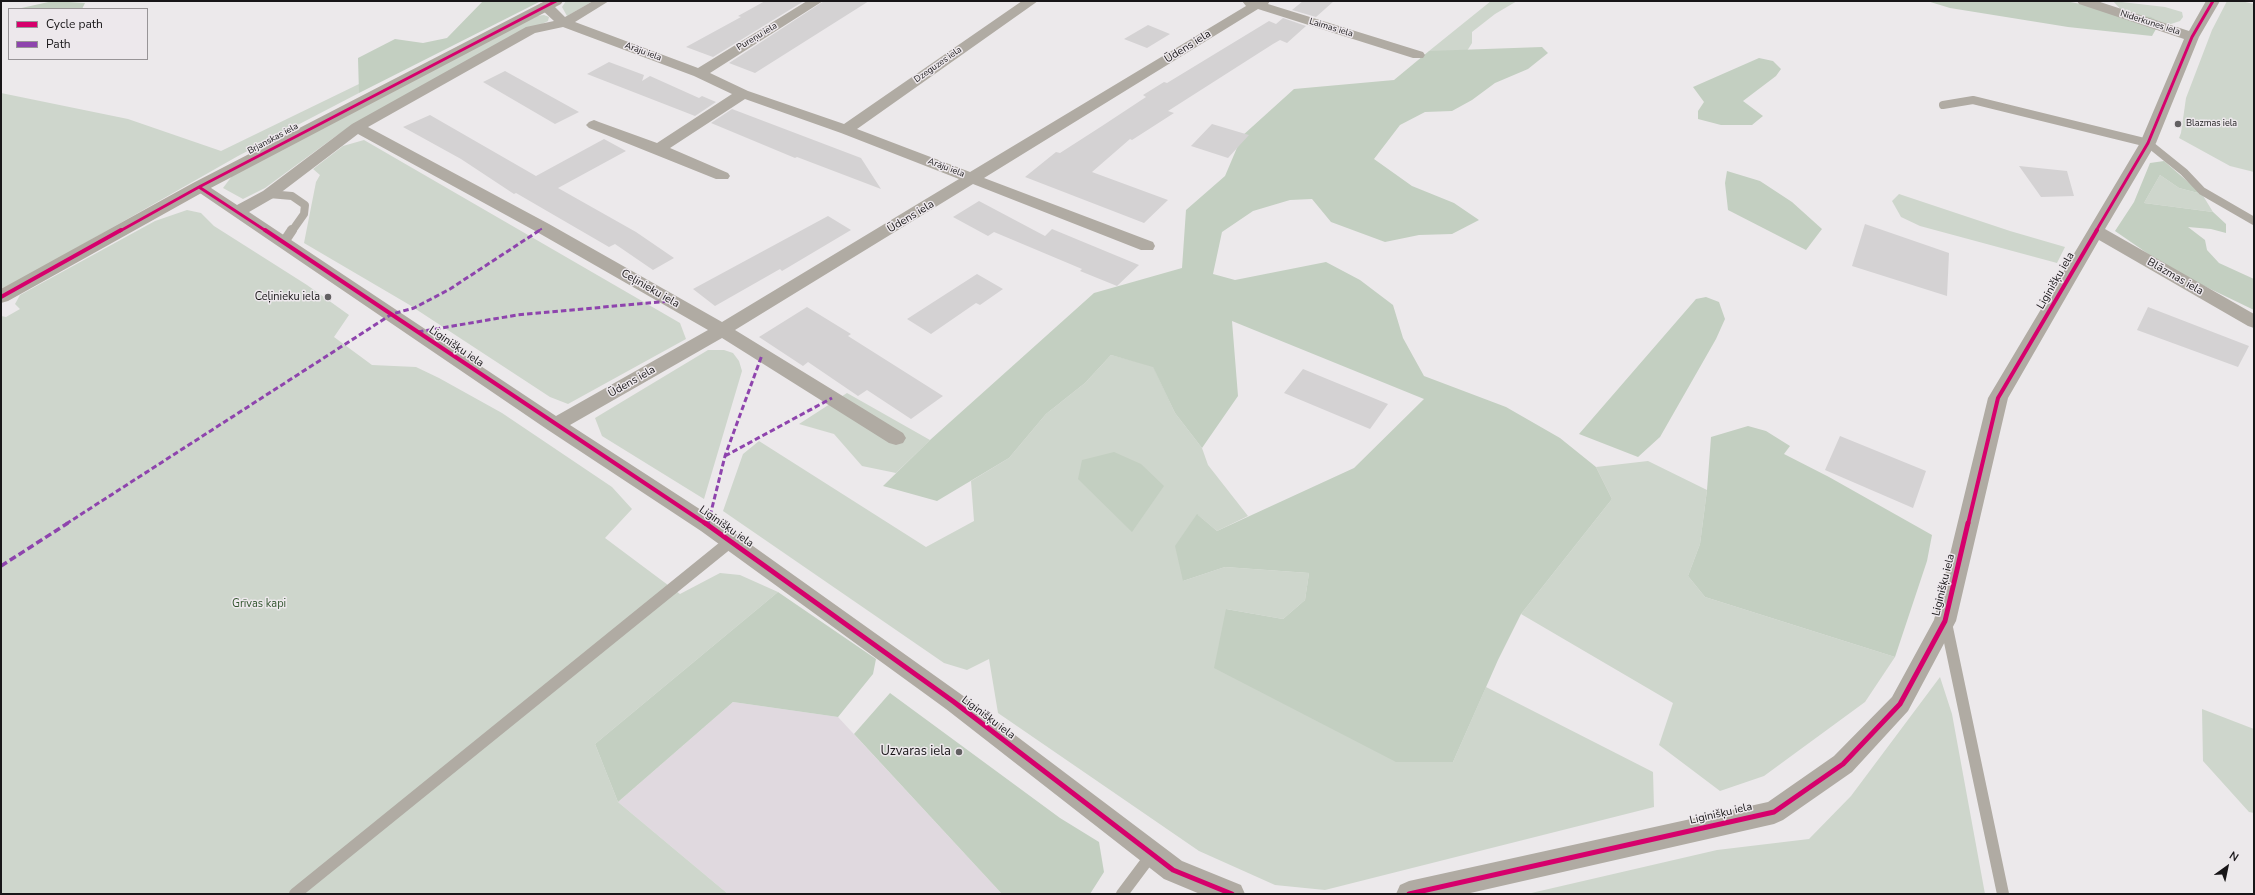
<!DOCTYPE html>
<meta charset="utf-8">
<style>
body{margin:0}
#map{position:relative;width:2255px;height:895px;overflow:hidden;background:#ece9eb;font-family:"Nunito Sans",sans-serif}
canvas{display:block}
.frame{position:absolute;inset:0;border:2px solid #181618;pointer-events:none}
.legend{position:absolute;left:8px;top:8px;width:140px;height:52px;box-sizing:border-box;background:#ede8ec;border:1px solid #989497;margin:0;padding:5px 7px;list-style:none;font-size:12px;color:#181618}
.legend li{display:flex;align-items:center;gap:8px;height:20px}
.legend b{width:20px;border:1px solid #989497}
.north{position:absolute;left:2207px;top:847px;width:40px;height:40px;-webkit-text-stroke:3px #ede8ec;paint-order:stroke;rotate:33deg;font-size:11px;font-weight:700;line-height:16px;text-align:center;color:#181618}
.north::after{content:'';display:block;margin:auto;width:14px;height:18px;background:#181618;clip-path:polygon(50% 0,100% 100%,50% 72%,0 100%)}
</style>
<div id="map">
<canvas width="2255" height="895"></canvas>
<div class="frame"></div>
<ul class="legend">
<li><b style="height:5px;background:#d6006c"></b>Cycle path</li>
<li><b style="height:5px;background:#8e44ad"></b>Path</li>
</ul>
<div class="north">N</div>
</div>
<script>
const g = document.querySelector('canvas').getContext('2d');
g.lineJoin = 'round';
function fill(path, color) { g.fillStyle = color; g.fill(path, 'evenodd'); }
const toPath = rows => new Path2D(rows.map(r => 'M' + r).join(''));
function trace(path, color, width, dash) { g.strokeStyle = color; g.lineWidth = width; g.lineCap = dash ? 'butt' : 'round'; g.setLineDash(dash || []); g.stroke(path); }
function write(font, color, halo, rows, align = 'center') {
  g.font = font + ' "Nunito Sans",sans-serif'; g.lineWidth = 3; g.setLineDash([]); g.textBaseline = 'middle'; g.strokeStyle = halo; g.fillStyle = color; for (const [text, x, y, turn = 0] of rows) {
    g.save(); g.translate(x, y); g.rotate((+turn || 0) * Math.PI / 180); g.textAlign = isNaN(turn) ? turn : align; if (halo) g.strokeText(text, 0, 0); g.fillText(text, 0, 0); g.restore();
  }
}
fill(toPath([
 [733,702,838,717,1002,894,728,894,618,802]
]), '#e0d9df');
fill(toPath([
 [566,1,593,1,567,16,562,7],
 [1491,1,1517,1,1495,14,1472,32,1472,43,1467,51,1429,51],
 [2113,1,2165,7,2182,12,2183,17,2180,21,2168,25,2123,12],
 [2227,1,2241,1,2254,4,2254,172,2230,166,2179,138,2181,133,2186,98,2212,30],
 [544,15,549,17,548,21,425,84,336,136,265,188,243,199,223,188,235,172,537,16],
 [359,84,359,93,238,156,1,291,1,93,128,119,221,151],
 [364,140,680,323,686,339,568,404,550,397,408,304,304,243,316,182,320,175,313,169,343,146],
 [2160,175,2179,188,2202,194,2213,212,2144,203],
 [1899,194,2010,231,2065,247,2057,263,1920,226,1901,217,1892,201],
 [187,210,201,213,214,226,307,285,349,315,334,337,372,365,416,367,439,378,502,413,612,487,632,509,605,538,680,594,720,573,740,575,778,592,595,744,618,802,728,894,1,894,1,316,6,317,20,309,15,304,20,295,155,221],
 [708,350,724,350,733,353,739,361,742,371,704,499,602,436,595,418],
 [1111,355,1153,366,1175,413,1202,448,1208,465,1248,516,1217,531,1198,515,1183,581,1225,567,1309,573,1305,600,1283,619,1226,609,1453,762,1486,687,1653,772,1654,807,1325,890,1275,885,1199,851,998,713,989,659,967,670,944,663,723,511,743,454,759,441,926,547,974,521,971,481,1009,458,1046,414,1085,383],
 [847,393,930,440,896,473,862,466,834,434,799,424],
 [1648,461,1707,490,1700,544,1688,576,1705,597,1895,657,1865,702,1764,776,1720,791,1659,745,1673,703,1521,614,1612,499,1596,467],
 [1940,677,1952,714,1985,894,1527,894,1717,850,1809,839,1851,796],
 [2202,709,2254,729,2254,813,2249,812,2203,761]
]), '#ced6cc');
fill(toPath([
 [53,1,85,3,82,9,17,9],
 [483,1,541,1,359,93,358,58,395,39,423,43,447,38],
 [1927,1,2065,1,2151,17,2160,22,2152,36,2068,27,1950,8],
 [1542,47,1548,53,1528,69,1495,83,1472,100,1452,111,1425,112,1400,125,1374,159,1412,186,1454,203,1479,220,1452,234,1419,235,1385,242,1331,222,1312,199,1290,200,1253,211,1222,232,1213,274,1235,280,1326,262,1360,280,1393,305,1403,338,1424,376,1506,407,1560,438,1596,467,1612,499,1521,614,1498,660,1453,762,1396,762,1214,668,1226,609,1283,619,1305,600,1309,573,1225,567,1183,581,1175,546,1197,514,1217,531,1354,468,1424,399,1232,321,1238,396,1202,448,1175,413,1153,367,1111,355,1085,383,1046,414,1009,458,937,501,883,486,930,440,1094,293,1182,268,1186,210,1225,176,1242,136,1294,89,1394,80,1429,51],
 [1759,58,1773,61,1781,69,1776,76,1743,101,1763,116,1752,125,1721,125,1698,119,1698,111,1704,102,1693,87],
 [2164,161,2202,194,2179,188,2160,175,2144,203,2213,212,2226,224,2226,233,2211,229,2188,227,2205,240,2207,250,2219,263,2254,279,2254,310,2173,271,2115,231,2134,202,2150,163],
 [1727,171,1760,181,1792,202,1822,229,1806,250,1728,210,1725,183],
 [1706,297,1719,302,1725,319,1716,339,1660,437,1638,457,1579,434,1696,299],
 [1748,426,1766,431,1790,446,1784,454,1829,477,1932,535,1927,561,1895,657,1705,597,1688,576,1700,544,1707,490,1711,437],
 [1114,452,1141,464,1164,486,1132,532,1078,479,1082,460],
 [778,592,876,659,873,674,838,717,733,702,618,802,595,744],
 [890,693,1060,818,1099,842,1104,872,1090,894,1002,894,854,734]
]), '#c3cfc1');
fill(toPath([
 [765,1,804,1,713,57,686,47,741,17,738,16],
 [824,1,869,1,755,73,729,63],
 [1303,1,1334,1,1316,17,1292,10],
 [1283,18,1306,26,1287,43,1280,40,1273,44,1168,111,1174,113,1132,140,1130,139,1092,172,1168,200,1144,223,1025,177,1056,152,1060,153,1102,126,1146,97,1143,95,1164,82,1167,83,1269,21,1276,24],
 [1148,25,1170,34,1147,48,1124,39],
 [609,62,644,75,642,81,650,76,699,98,702,96,716,102,695,116,587,74],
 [505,71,579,112,555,124,483,82],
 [732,109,861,158,881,189,797,157,795,158,711,123],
 [430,115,536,176,604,139,626,151,558,188,636,232,674,258,653,270,615,244,609,247,516,193,514,194,461,159,403,127],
 [1212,124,1249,135,1228,158,1191,146],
 [2019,166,2067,171,2074,196,2041,197],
 [979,201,1045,236,1052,229,1139,265,1117,286,1080,271,1082,269,994,232,988,236,953,217],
 [828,216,851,230,782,271,780,269,715,306,693,289],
 [1865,224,1949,253,1947,296,1852,266],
 [977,274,1003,289,980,305,976,303,931,334,907,319],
 [807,307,851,334,848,336,943,396,911,419,867,390,858,396,808,362,803,366,759,337],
 [2148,307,2249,346,2238,367,2137,330],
 [1303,369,1388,404,1370,429,1284,393],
 [1840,436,1926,471,1913,508,1825,470]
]), '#d4d2d3');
trace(toPath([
 [1943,105,1973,100,2148,143,2184,172,2202,191,2254,221],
 [269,194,292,196,305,205,304,214,292,231]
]), '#b0aba3', 8);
trace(toPath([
 [284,242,292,230]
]), '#b0aba3', 10);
trace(toPath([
 [1946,623,2003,894],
 [295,894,731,541],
 [1122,894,1152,854]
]), '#b0aba3', 12);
fill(toPath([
 [593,1,609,1,575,22,698,68,807,1,823,1,710,73,748,91,844,124,1022,1,1038,1,857,129,970,172,1246,6,1242,1,1270,1,1268,4,1423,52,1425,55,1423,58,1413,58,1258,9,984,178,1153,242,1155,246,1153,250,1141,250,973,184,735,330,903,433,906,438,903,443,896,445,889,443,722,338,570,425,715,519,962,695,1182,861,1241,885,1245,894,1200,894,1164,879,946,709,701,531,548,430,191,187,193,184,205,184,237,205,263,191,352,124,526,27,554,21,541,9,539,6,541,3,551,3,565,17,593,1],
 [563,27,694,76,732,94,657,143,599,122,594,120,589,122,586,125,589,128,716,179,728,179,730,176,728,173,670,148,745,99,841,133,959,179,722,322,549,224,368,127,535,33,563,27],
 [358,134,537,232,708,330,556,416,249,212,275,197,358,134],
 [2077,1,2097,1,2189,31,2206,1,2220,1,2199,37,2156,143,2105,229,2254,314,2254,328,2248,326,2099,240,2008,398,1956,621,1908,711,1852,772,1783,820,1774,824,1466,894,1396,894,1400,885,1409,881,1768,802,1834,756,1892,697,1934,620,1988,398,2140,143,2184,39,2079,4,2077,1]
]), '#b0aba3');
fill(toPath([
 [545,1,563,1,561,4,205,191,8,301,1,303,1,289,193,183,545,1]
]), '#b0aaa1');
trace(toPath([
 [538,231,543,228]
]), '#8e44ad', 2, [4.5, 2]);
trace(toPath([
 [418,332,517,315,670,301],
 [725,456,832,398],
 [66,524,392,314,414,308,450,289,540,230],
 [708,524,725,456,762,355]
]), '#8e44ad', 3, [5.5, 3]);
trace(toPath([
 [708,525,709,523],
 [1,566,68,523]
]), '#8e44ad', 3.5, [7, 3.5]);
trace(toPath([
 [199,187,266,231],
 [120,231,199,187,556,1],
 [2096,231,2148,143,2192,37,2213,1]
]), '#d6006c', 3);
trace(toPath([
 [265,230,706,524],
 [1,297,121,230],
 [1968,524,1998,398,2097,230]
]), '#d6006c', 4);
trace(toPath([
 [705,523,954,702,1173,870,1232,894],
 [1409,894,1774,812,1843,764,1900,704,1945,621,1968,523]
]), '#d6006c', 5);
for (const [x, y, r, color] of [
 [2178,124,4,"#626062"],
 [328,297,4,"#626062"],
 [959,752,4,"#626062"]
]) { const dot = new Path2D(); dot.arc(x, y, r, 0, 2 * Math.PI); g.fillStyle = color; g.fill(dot); trace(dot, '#ede8ec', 1.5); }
write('9px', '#181618', '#ede8ec', [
 ["Niderkunes iela",2150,23,18],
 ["Laimas iela",1331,28,17],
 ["Pureņu iela",757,37,-31],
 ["Arāju iela",643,52,20],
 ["Dzeguzes iela",938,65,-35],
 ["Brjanskas iela",273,139,-28],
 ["Arāju iela",946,168,21]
]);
write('9px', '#181618', '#ede8ec', [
 ["Blazmas iela",2186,124]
], 'left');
write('11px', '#181618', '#ede8ec', [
 ["Ūdens iela",1188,47,-32],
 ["Ūdens iela",911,217,-31],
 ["Blāzmas iela",2175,277,30],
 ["Liginišķu iela",2056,281,-60],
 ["Ceļinieku iela",650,289,30],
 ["Liginišķu iela",456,347,34],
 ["Ūdens iela",632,382,-30],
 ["Liginišķu iela",726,527,35],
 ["Liginišķu iela",1944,585,-76],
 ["Liginišķu iela",988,718,37],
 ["Liginišķu iela",1721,814,-13]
]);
write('11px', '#181618', '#ede8ec', [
 ["Ceļinieku iela",320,297]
], 'right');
write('11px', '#32552e', '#ede8ec', [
 ["Grīvas kapi",259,604]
]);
write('13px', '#181618', '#ede8ec', [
 ["Uzvaras iela",951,752]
], 'right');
</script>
